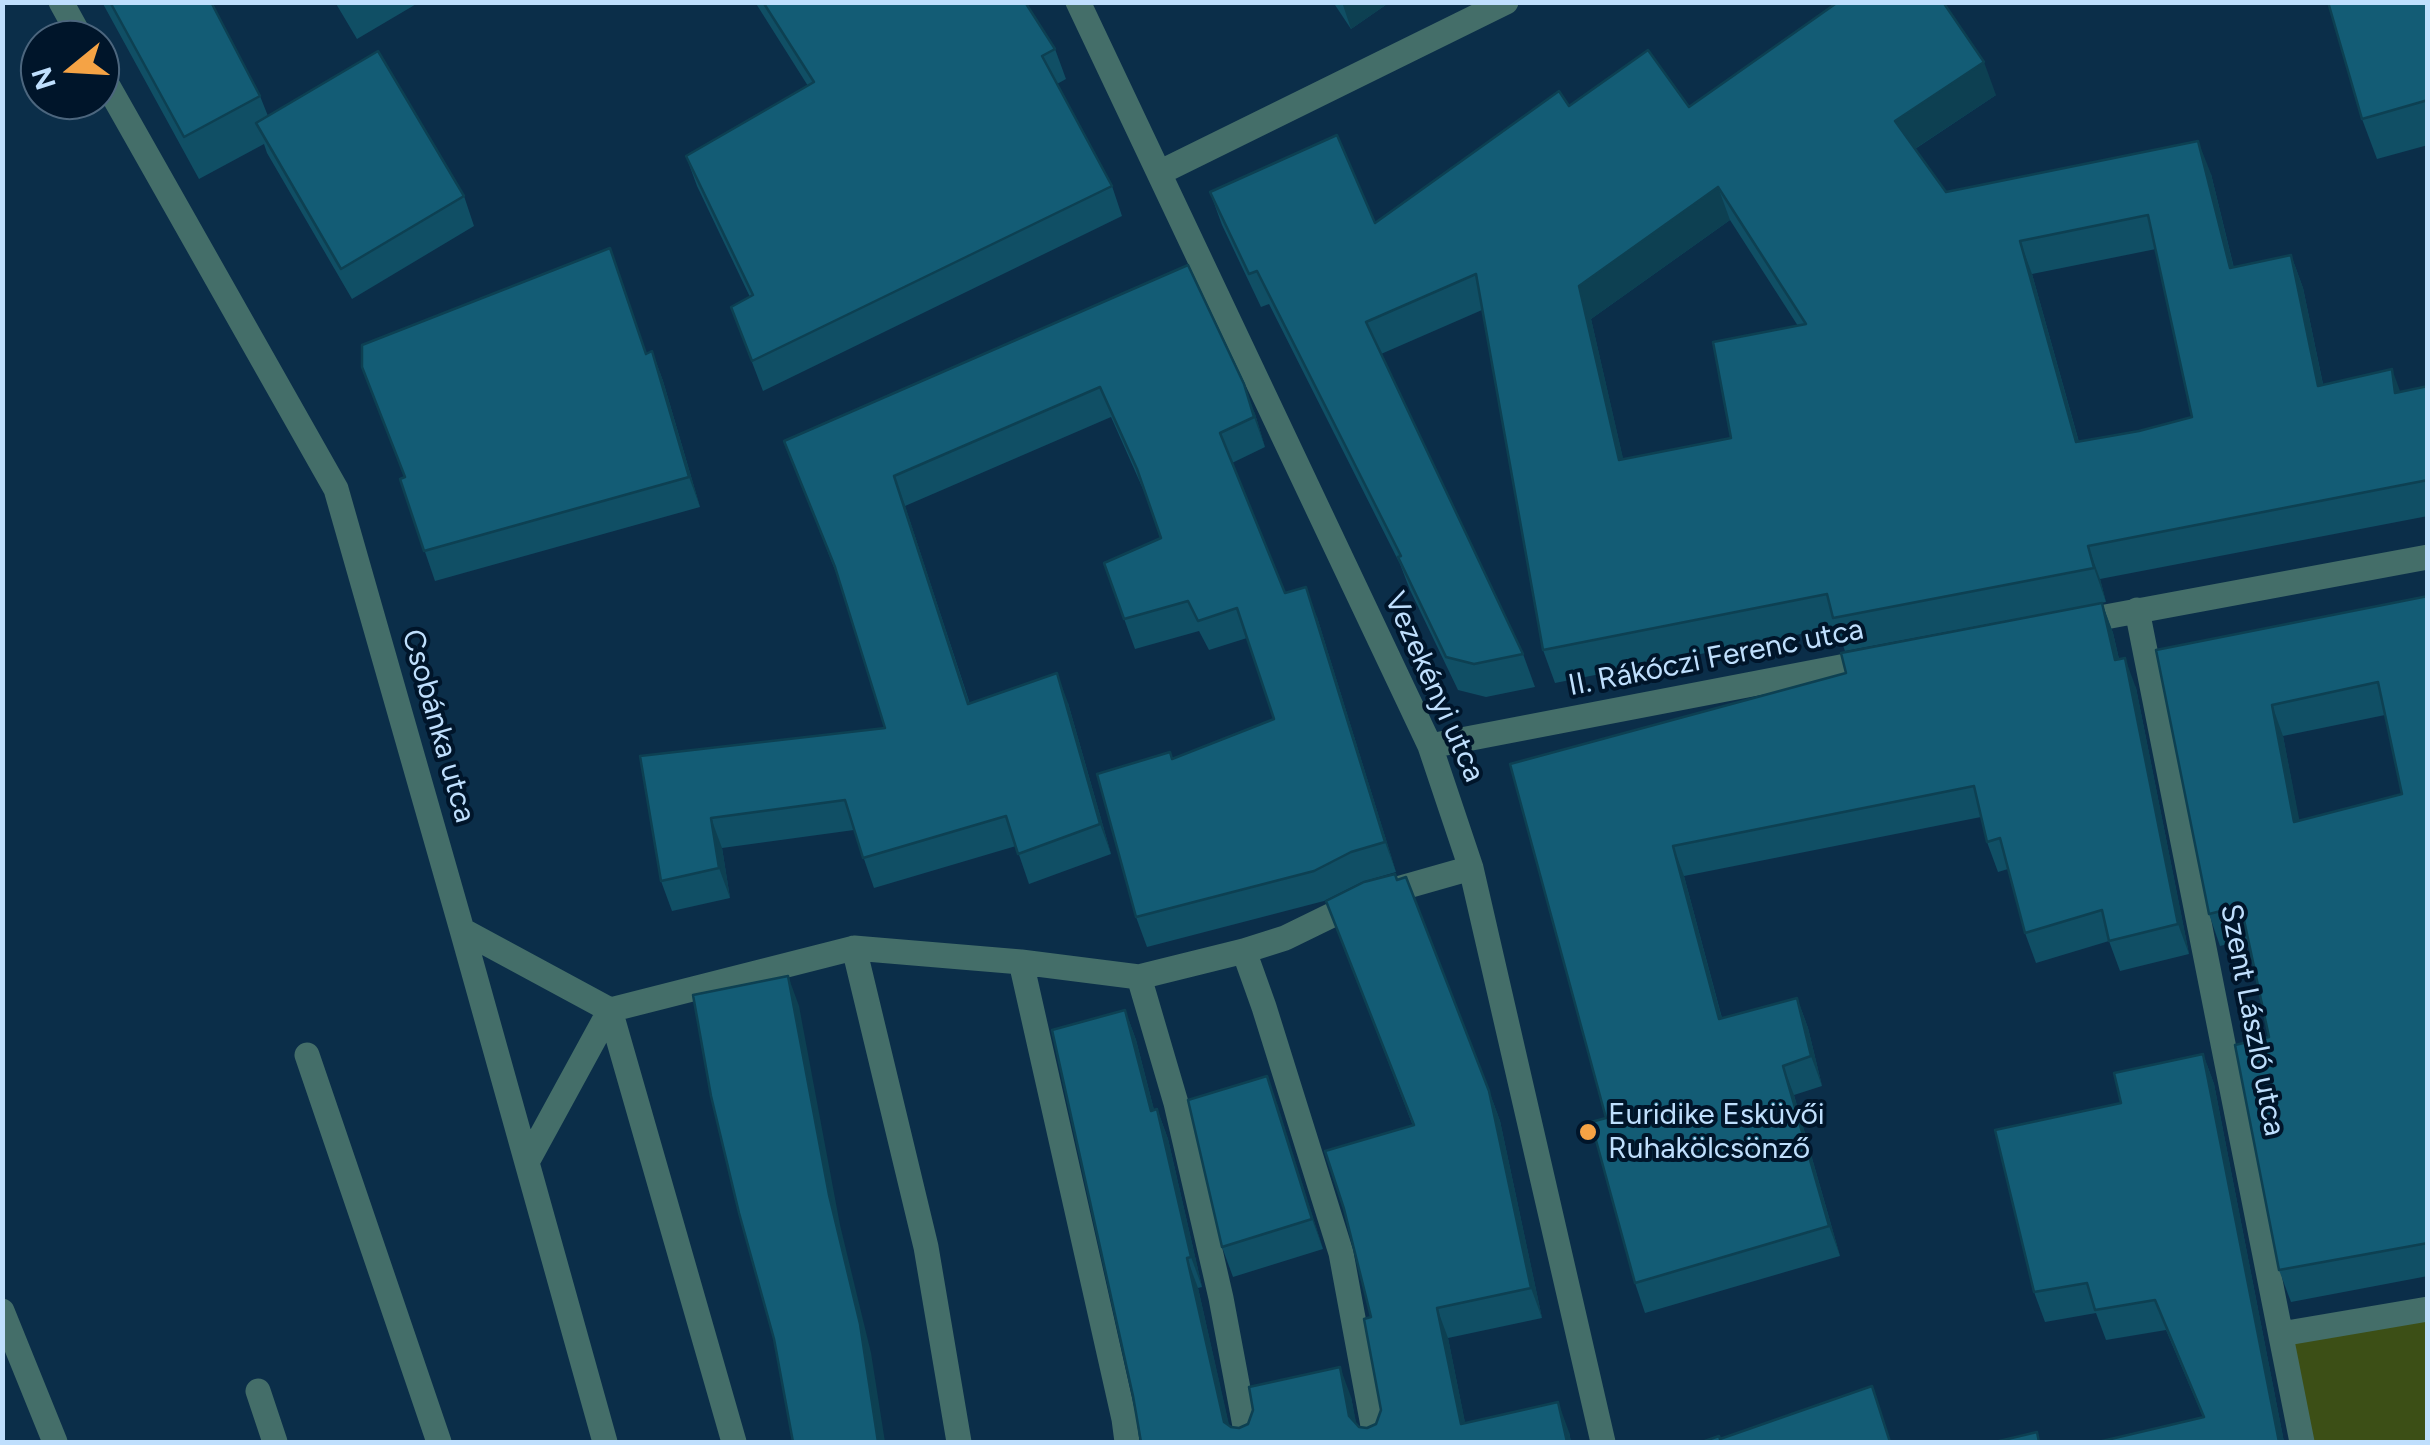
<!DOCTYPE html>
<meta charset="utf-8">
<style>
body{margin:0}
#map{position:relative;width:2430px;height:1445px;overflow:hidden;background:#0b2e49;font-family:Figtree,sans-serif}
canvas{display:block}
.frame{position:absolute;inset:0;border:5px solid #bfdffd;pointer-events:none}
.north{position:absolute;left:20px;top:20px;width:100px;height:100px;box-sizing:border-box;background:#00152a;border:2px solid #4c667e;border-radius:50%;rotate:252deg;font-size:28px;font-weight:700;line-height:40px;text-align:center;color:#bfdffd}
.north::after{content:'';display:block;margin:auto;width:35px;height:45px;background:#f5a345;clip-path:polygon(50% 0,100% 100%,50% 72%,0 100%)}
</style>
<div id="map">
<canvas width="2430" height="1445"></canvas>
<div class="frame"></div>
<div class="north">N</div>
</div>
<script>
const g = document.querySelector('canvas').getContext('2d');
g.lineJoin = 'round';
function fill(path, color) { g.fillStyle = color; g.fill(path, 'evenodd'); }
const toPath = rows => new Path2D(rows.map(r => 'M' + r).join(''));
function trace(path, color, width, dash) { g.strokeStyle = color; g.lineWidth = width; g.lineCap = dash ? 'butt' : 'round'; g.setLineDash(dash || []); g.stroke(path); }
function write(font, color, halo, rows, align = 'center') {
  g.font = font + ' Figtree,sans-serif'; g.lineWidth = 8; g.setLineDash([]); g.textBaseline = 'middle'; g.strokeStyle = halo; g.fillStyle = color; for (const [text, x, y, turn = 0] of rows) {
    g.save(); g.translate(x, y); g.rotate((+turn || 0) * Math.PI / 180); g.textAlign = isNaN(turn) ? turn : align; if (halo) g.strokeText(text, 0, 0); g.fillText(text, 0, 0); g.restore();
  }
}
fill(toPath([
 [2427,1309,2427,1442,2302,1442,2281,1334]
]), '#3c4f16');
trace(toPath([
 [61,2,82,40],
 [1078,2,1430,746,1471,868,1603,1442],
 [100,72,336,489,462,930,605,1442],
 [1159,173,1506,2],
 [2137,610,2302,1442],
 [2073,623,2428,557],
 [1430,746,1877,660],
 [462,930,610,1010,854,948,1021,962,1139,977,1244,951,1264,1007,1341,1253,1376,1442],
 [854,948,926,1247,959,1442],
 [1244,951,1285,938,1369,897,1471,868],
 [1021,962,1124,1419,1127,1442],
 [1139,977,1176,1103,1221,1298,1248,1442],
 [610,1010,734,1442],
 [307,1055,439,1442],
 [527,1162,610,1010],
 [2,1311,55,1442],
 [2281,1334,2428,1309],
 [258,1391,275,1442]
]), '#446e69', 25);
fill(toPath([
 [102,2,211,2,260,96,268,116,464,196,474,226,352,299,267,153,264,144,199,179],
 [335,2,418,2,418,3,357,39],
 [755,2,1025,2,1055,49,1066,79,1057,84,1112,186,1122,216,763,391,731,307,750,297,697,186,686,156,808,86],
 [1333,2,1390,2,1351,29],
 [2428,2,2428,145,2377,159,2362,119],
 [1996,95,1915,149,1946,192,2211,174,2234,268,2291,255,2303,288,2323,384,2401,392,2428,386,2428,516,2100,579,2106,602,1845,651,1836,627,1555,683,1543,650,1482,310,1381,354,1523,654,1535,687,1486,697,1458,690,1410,590,1400,564,1269,304,1261,307,1222,225,1210,192,1375,223,1569,106,1689,107],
 [1730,220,1798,326,1731,438,1623,459,1591,319],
 [2156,249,2192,417,2139,431,2079,442,2032,274],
 [1188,265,1255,414,1265,447,1232,463,1285,593,1317,617,1396,872,1362,882,1324,901,1147,947,1136,917,1172,759,1274,719,1247,638,1209,650,1199,631,1135,649,1104,563,1161,538,1147,498,1111,417,905,506,970,704,1068,703,1111,854,1029,884,1016,846,874,888,854,830,722,848,730,898,672,911,661,881,640,756,885,728,839,580,784,441],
 [652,351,663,381,700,507,435,581,400,479],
 [2428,596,2428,1276,2291,1302,2279,1270,2269,1037,2248,939,2220,946,2209,914,2156,650],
 [2385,715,2402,794,2299,821,2283,736],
 [2102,603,2113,633,2119,659,2136,688,2189,954,2120,971,2109,941,2036,963,2025,933,2008,869,1998,872,1987,842,1981,817,1684,876,1722,1018,1797,998,1808,1028,1822,1086,1794,1095,1840,1256,1645,1313,1635,1283,1606,1118,1510,764],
 [1326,901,1489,1091,1500,1121,1542,1318,1448,1338,1465,1423,1569,1432,1571,1442,1141,1442,1125,1010,1136,1040,1154,1110,1157,1109,1168,1139,1202,1287,1198,1288,1229,1426,1239,1428,1351,1397,1356,1424,1359,1427,1367,1428,1376,1424,1381,1410,1371,1317,1413,1126],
 [2203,1054,2214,1084,2284,1442,2203,1417,2166,1330,2106,1340,2096,1313,2045,1322,2034,1292,2121,1103],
 [1267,1076,1323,1249,1233,1277,1222,1247]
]), '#104f65');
fill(toPath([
 [1342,2,1390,2,1351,29],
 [1984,62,1996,95,1907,154,1895,121],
 [2198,141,2211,174,2242,302,2230,268],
 [1718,187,1730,220,1591,319,1631,493,1619,460,1579,286],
 [2020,241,2032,274,2088,475,2076,442],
 [2291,255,2303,288,2330,419,2318,386],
 [652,351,663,381,700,507,689,477],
 [2392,369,2404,402,2395,393],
 [1244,384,1255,414,1265,447,1254,417],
 [894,476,905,506,979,734,968,704],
 [2088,546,2100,579,2106,602,2094,568],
 [1306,587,1317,617,1396,872,1385,842],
 [2102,603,2113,633,2126,690,2115,660],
 [2125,658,2136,688,2189,954,2178,924],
 [1057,673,1068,703,1111,854,1100,824],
 [2272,705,2283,736,2306,854,2294,822],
 [711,818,722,848,730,898,719,868],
 [1673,846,1684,876,1730,1049,1719,1019],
 [788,976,799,1006,840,1225,871,1353,885,1442,878,1442,829,1195],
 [1797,998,1808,1028,1822,1086,1811,1056],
 [1125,1010,1136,1040,1162,1141,1151,1111],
 [2203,1054,2214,1084,2284,1442,2279,1442],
 [1783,1066,1794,1095,1840,1256,1829,1226],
 [1267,1076,1278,1106,1323,1249,1312,1219],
 [1489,1091,1500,1121,1542,1318,1531,1288],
 [1157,1109,1168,1139,1202,1287,1191,1257],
 [1187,1258,1198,1288,1233,1442,1224,1422],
 [1437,1308,1448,1338,1469,1442,1461,1424],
 [1340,1367,1351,1397,1360,1442,1349,1416],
 [1558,1402,1569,1432,1571,1442,1567,1442]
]), '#0d4052');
const building = toPath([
 [110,2,211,2,260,96,184,137,110,2],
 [763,2,1025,2,1055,49,1042,56,1112,186,752,361,731,307,753,295,686,156,814,82,763,2],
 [1838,2,1943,2,1984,62,1895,121,1946,192,2198,141,2230,268,2291,255,2318,386,2392,369,2395,393,2428,386,2428,480,2088,546,2094,568,1833,618,1827,594,1543,650,1476,274,1366,322,1523,654,1474,664,1446,657,1398,557,1401,556,1257,271,1249,274,1210,192,1337,135,1375,223,1559,91,1569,106,1648,50,1689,107,1838,2],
 [1718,187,1806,324,1713,342,1731,438,1619,460,1579,286,1718,187],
 [2148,215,2192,417,2139,431,2076,442,2020,241,2148,215],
 [2328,2,2428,2,2428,100,2362,119,2328,2],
 [378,51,464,196,341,269,256,123,378,51],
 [610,248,646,354,652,351,689,477,424,551,400,479,405,477,362,367,362,345,610,248],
 [1188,265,1244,384,1254,417,1220,433,1285,593,1306,587,1385,842,1351,852,1314,871,1136,917,1097,774,1170,752,1172,759,1274,719,1237,608,1198,621,1188,601,1124,619,1104,563,1161,538,1137,469,1100,387,894,476,968,704,1057,673,1100,824,1018,854,1006,816,863,858,845,800,711,818,719,868,661,881,640,756,885,728,835,567,784,441,1188,265],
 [2428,596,2428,1243,2279,1270,2235,1045,2269,1037,2241,906,2209,914,2156,650,2428,596],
 [2378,682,2402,794,2294,822,2272,705,2378,682],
 [2102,603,2115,660,2125,658,2178,924,2109,941,2102,910,2025,933,2000,838,1987,842,1974,786,1673,846,1719,1019,1797,998,1811,1056,1783,1066,1829,1226,1635,1283,1591,1122,1606,1118,1510,764,1846,673,1841,653,2102,603],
 [1395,874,1397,880,1406,877,1489,1091,1531,1288,1437,1308,1461,1424,1558,1402,1567,1442,1141,1442,1133,1396,1052,1030,1125,1010,1151,1111,1157,1109,1191,1257,1187,1258,1224,1422,1231,1427,1239,1428,1248,1424,1253,1410,1249,1387,1340,1367,1349,1416,1359,1427,1367,1428,1376,1424,1381,1410,1364,1319,1371,1317,1344,1209,1325,1151,1414,1125,1326,901,1364,882,1395,874],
 [788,976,829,1195,860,1324,878,1442,793,1442,774,1339,739,1213,711,1096,693,995,788,976],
 [2203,1054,2279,1442,2098,1442,2204,1417,2155,1300,2095,1310,2087,1283,2034,1292,1995,1130,2121,1103,2114,1073,2203,1054],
 [1267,1076,1312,1219,1222,1247,1188,1100,1267,1076],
 [1872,1386,1890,1442,1702,1442,1719,1436,1720,1439,1872,1386],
 [2037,1432,2039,1442,1995,1442,2037,1432]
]);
fill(building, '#135c75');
trace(building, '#0d4052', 2.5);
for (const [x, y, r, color] of [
 [1588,1132,10,"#f5a345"]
]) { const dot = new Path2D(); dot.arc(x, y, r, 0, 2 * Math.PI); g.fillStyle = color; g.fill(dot); trace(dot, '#00152a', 4); }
write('30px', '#bfdffd', '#00152a', [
 ["II. Rákóczi Ferenc utca",1716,658,-11],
 ["Vezekényi utca",1434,687,66],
 ["Csobánka utca",438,726,74],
 ["Szent László utca",2252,1020,79]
]);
write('30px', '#bfdffd', '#00152a', [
 ["Euridike Esküvői",1608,1115],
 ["Ruhakölcsönző",1608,1149]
], 'left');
</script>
